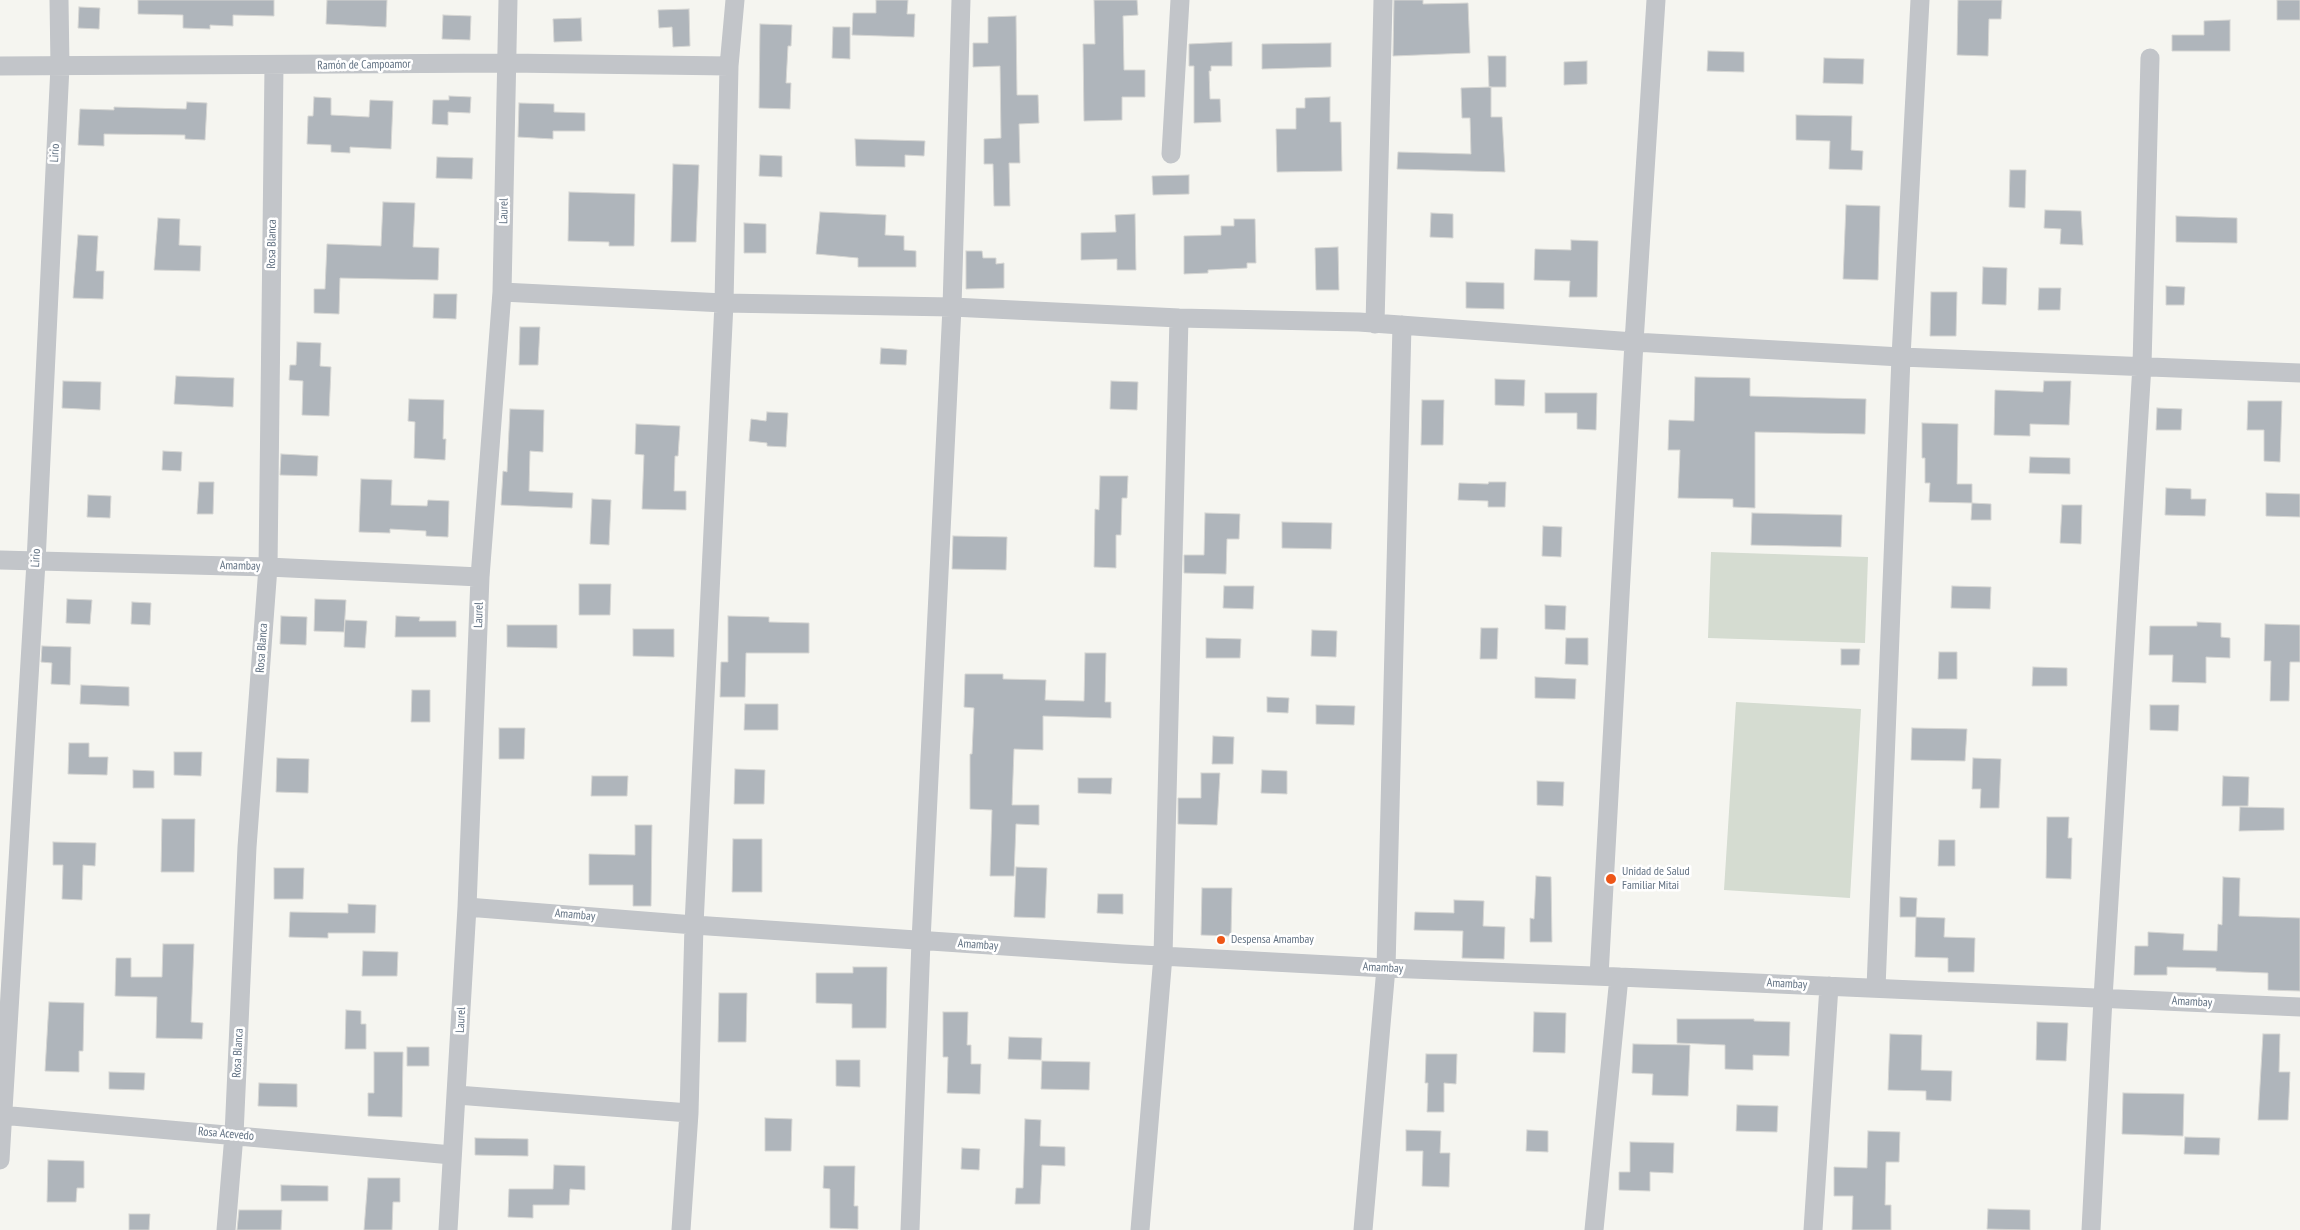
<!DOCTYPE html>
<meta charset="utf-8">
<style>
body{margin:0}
canvas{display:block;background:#f5f5f0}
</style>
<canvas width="2300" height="1230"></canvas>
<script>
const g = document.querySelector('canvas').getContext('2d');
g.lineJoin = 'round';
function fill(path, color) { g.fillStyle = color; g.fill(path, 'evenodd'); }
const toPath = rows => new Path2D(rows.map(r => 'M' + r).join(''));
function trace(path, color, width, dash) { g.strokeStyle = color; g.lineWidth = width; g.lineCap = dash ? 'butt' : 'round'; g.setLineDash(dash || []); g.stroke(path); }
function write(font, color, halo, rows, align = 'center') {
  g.font = font + ' "PT Sans Narrow",sans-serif'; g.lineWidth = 5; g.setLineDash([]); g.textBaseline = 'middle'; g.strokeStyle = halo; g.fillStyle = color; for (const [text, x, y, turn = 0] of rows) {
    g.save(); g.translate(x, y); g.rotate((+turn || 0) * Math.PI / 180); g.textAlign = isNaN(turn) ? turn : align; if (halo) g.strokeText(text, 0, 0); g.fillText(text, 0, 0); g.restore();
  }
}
fill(toPath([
 [1711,552,1868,557,1865,643,1708,638],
 [1736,702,1861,709,1850,898,1724,890]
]), '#d5dcd1');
const building = toPath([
 [138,0,274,0,274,16,233,15,233,26,210,25,210,29,183,28,183,15,138,14,138,0],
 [327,0,387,0,386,27,326,24,327,0],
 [876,0,908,0,907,14,915,14,914,37,852,35,853,13,876,13,876,0],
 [1094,0,1137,0,1138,15,1123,16,1124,70,1145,70,1145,97,1122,97,1122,120,1084,121,1083,44,1095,44,1094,0],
 [1394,0,1423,0,1423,4,1468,3,1470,53,1393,56,1394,0],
 [1958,0,2002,0,2001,19,1989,19,1988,56,1957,55,1958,0],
 [2277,0,2300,0,2300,20,2277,20,2277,0],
 [79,7,100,8,99,29,78,28,79,7],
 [689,9,690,46,673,47,672,27,659,28,658,10,689,9],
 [443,15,471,16,470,40,442,39,443,15],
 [1016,16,1017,95,1038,95,1039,123,1019,124,1020,163,1009,163,1010,206,994,206,993,164,984,164,984,139,1001,138,1000,66,973,67,973,43,988,43,988,17,1016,16],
 [581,18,582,41,554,42,553,19,581,18],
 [2230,20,2230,51,2172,51,2172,35,2204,35,2204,21,2230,20],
 [760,24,792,25,791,46,788,46,786,83,791,83,790,109,759,108,760,24],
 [833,27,850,27,850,59,832,58,833,27],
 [1232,42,1232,66,1211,66,1211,71,1209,71,1210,99,1220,99,1221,122,1194,123,1194,66,1189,66,1189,44,1232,42],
 [1331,43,1331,67,1262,69,1262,44,1331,43],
 [1708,51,1744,52,1744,72,1707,71,1708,51],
 [1488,56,1506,56,1506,87,1489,87,1488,56],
 [1824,58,1864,59,1863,84,1823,83,1824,58],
 [1587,61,1587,84,1564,85,1564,62,1587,61],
 [1491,87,1491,117,1502,117,1505,172,1397,169,1398,152,1471,154,1470,118,1462,118,1461,88,1491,87],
 [449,96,471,97,470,113,448,112,448,125,432,124,433,100,449,100,449,96],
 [314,97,331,98,331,115,369,117,370,100,393,101,391,149,350,147,350,153,331,152,331,145,307,144,308,116,313,116,314,97],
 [1330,97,1330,122,1341,122,1342,171,1277,172,1276,129,1296,129,1296,108,1305,108,1305,98,1330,97],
 [187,102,207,103,205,140,185,139,185,135,104,134,104,146,78,145,80,109,114,110,114,107,186,109,187,102],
 [519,103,554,104,554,112,585,113,585,131,553,131,553,139,518,137,519,103],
 [1796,115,1852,116,1851,150,1863,151,1862,170,1829,169,1830,141,1796,140,1796,115],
 [855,139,925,141,924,156,905,155,905,167,856,166,855,139],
 [760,155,782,156,782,177,759,176,760,155],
 [437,157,473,158,472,179,436,178,437,157],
 [673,164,699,165,696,242,671,242,673,164],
 [2010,170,2026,170,2025,208,2009,207,2010,170],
 [1189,175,1189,194,1153,195,1152,176,1189,175],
 [569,192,635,194,634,246,609,246,609,242,568,241,569,192],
 [383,202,415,203,413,247,439,248,438,280,340,278,339,314,314,313,314,289,325,289,327,244,381,246,383,202],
 [1846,205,1880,206,1878,280,1843,279,1846,205],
 [2045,210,2081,211,2083,245,2060,244,2061,229,2044,228,2045,210],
 [820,212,886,215,885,235,904,236,904,250,916,251,916,267,858,267,858,258,816,254,820,212],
 [1431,213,1453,214,1453,238,1430,237,1431,213],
 [1135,214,1136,270,1117,270,1117,259,1081,260,1081,233,1116,232,1115,215,1135,214],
 [2176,216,2237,218,2237,243,2176,242,2176,216],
 [158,218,180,219,179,245,201,246,200,271,154,270,158,218],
 [1234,219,1255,219,1256,263,1247,263,1247,268,1208,270,1208,273,1184,274,1184,236,1221,235,1221,226,1234,226,1234,219],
 [744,223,766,224,766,253,744,253,744,223],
 [78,235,98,236,96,271,104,271,103,299,73,298,78,235],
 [1571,240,1598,241,1597,297,1569,297,1570,281,1534,280,1535,249,1571,250,1571,240],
 [1338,247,1339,290,1316,290,1315,248,1338,247],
 [966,251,982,251,983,258,996,258,996,264,1004,263,1004,288,966,289,966,251],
 [1983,267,2007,268,2006,305,1982,304,1983,267],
 [1466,282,1504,283,1504,309,1466,308,1466,282],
 [2166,286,2185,287,2184,305,2166,305,2166,286],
 [2039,288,2061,288,2060,310,2038,310,2039,288],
 [1931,292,1957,292,1956,336,1930,336,1931,292],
 [434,294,457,294,456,319,433,318,434,294],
 [520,327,540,327,538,365,519,365,520,327],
 [297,342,321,343,320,366,331,367,329,416,302,415,303,381,289,380,290,365,296,365,297,342],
 [881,348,907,350,906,365,880,364,881,348],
 [176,376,234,378,233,407,174,404,176,376],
 [1695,377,1750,378,1750,396,1866,399,1865,434,1755,432,1755,508,1733,507,1733,499,1678,498,1680,450,1668,450,1669,420,1694,421,1695,377],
 [1495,379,1525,380,1524,406,1495,405,1495,379],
 [63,381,101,382,100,410,62,408,63,381],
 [1111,381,1138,382,1137,410,1110,409,1111,381],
 [2044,381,2071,381,2069,425,2030,424,2030,436,1994,435,1995,390,2043,392,2044,381],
 [1545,393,1597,393,1596,430,1577,429,1577,413,1545,413,1545,393],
 [409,399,444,400,443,439,446,439,445,460,414,458,415,422,408,421,409,399],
 [1422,400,1444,400,1443,445,1421,445,1422,400],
 [2248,401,2282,401,2280,462,2264,461,2264,430,2247,430,2248,401],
 [2157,408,2182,409,2181,430,2156,430,2157,408],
 [510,409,544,410,543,452,530,451,529,491,573,493,572,508,501,505,503,471,507,472,510,409],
 [767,412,788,413,786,447,767,446,767,443,749,441,751,419,766,421,767,412],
 [1922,423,1958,424,1957,484,1972,484,1972,503,1929,502,1930,483,1925,483,1925,458,1922,458,1922,423],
 [636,424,680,426,678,456,675,456,674,491,686,491,686,510,642,509,644,455,635,454,636,424],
 [163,451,182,452,181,471,162,470,163,451],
 [281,454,318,456,317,476,280,475,281,454],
 [2030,457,2070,458,2070,474,2029,473,2030,457],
 [1100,476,1128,476,1127,498,1122,498,1121,535,1116,535,1116,568,1094,567,1095,509,1099,510,1100,476],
 [361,479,392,480,391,505,427,506,428,500,449,501,448,537,426,536,426,531,390,529,390,533,359,532,361,479],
 [199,482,214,482,213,514,197,514,199,482],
 [1489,482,1506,482,1505,507,1488,507,1488,501,1458,500,1459,483,1488,484,1489,482],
 [2166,488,2191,489,2191,499,2206,499,2205,516,2165,515,2166,488],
 [2266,493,2300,494,2300,517,2266,516,2266,493],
 [88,495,111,496,110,518,87,517,88,495],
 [592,499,611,500,609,545,590,544,592,499],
 [1972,503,1991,504,1991,520,1971,520,1972,503],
 [2062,505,2082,505,2081,544,2060,543,2062,505],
 [1205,513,1240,514,1239,539,1227,539,1226,574,1184,573,1184,555,1204,555,1205,513],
 [1752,513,1842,515,1841,547,1751,545,1752,513],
 [1282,522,1332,523,1331,549,1282,548,1282,522],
 [1543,526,1562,527,1561,557,1542,556,1543,526],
 [953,536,1007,537,1006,570,952,569,953,536],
 [579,584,611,584,610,615,579,615,579,584],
 [1224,586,1254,586,1253,609,1223,608,1224,586],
 [1952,586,1991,587,1990,609,1951,608,1952,586],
 [67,599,92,600,90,624,66,623,67,599],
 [315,599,346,600,344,632,314,631,315,599],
 [132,602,151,603,150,625,131,624,132,602],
 [1545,605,1566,606,1565,630,1545,629,1545,605],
 [281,616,307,617,306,645,280,644,281,616],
 [396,616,420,617,419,621,456,621,456,637,395,637,396,616],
 [728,616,769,617,769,622,809,623,809,653,746,653,745,697,720,697,721,662,728,662,728,616],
 [345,620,367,621,365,648,344,647,345,620],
 [2197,622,2221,623,2221,637,2230,638,2230,658,2206,657,2206,683,2172,682,2173,655,2149,655,2150,626,2197,626,2197,622],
 [2265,624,2300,625,2300,662,2290,662,2289,701,2270,701,2271,661,2264,661,2265,624],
 [507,625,557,625,557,648,507,647,507,625],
 [1481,628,1498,628,1497,659,1480,659,1481,628],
 [633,629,674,629,674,657,633,656,633,629],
 [1312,630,1337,631,1336,657,1311,656,1312,630],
 [1206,638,1241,639,1240,658,1206,658,1206,638],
 [1566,638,1588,638,1588,665,1565,664,1566,638],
 [42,646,71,647,70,685,51,684,52,663,41,662,42,646],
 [1841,649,1860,649,1859,665,1841,665,1841,649],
 [1939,652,1957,652,1957,679,1938,679,1939,652],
 [1085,653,1106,653,1105,702,1111,702,1111,718,1043,716,1043,750,1014,749,1012,805,1039,805,1039,825,1016,824,1014,876,990,876,992,810,970,809,970,754,972,754,974,708,964,707,965,674,1003,674,1003,679,1046,680,1045,700,1084,701,1085,653],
 [2033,667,2067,668,2067,686,2032,686,2033,667],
 [1535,677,1576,679,1575,699,1535,698,1535,677],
 [81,685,129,687,129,706,80,704,81,685],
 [412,690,430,690,430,722,411,722,412,690],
 [1267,697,1289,698,1288,713,1267,712,1267,697],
 [745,704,778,704,778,730,744,730,745,704],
 [1316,705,1355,706,1354,725,1316,724,1316,705],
 [2150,705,2179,705,2178,731,2150,730,2150,705],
 [499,728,525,728,524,759,499,759,499,728],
 [1912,728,1967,729,1965,761,1911,760,1912,728],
 [1213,736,1234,737,1233,764,1212,764,1213,736],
 [69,743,89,743,89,757,108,757,107,775,68,774,69,743],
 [174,752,202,752,201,776,174,775,174,752],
 [277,758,309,759,308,793,276,792,277,758],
 [1973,758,2001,759,1999,808,1980,808,1981,789,1972,789,1973,758],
 [735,769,765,770,764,804,734,804,735,769],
 [133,770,154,771,154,788,133,788,133,770],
 [1262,770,1287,771,1287,794,1261,793,1262,770],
 [1201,773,1220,773,1217,825,1178,824,1178,798,1201,798,1201,773],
 [592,776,628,776,627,796,591,796,592,776],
 [2223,776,2249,777,2248,806,2222,806,2223,776],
 [1078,778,1112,778,1111,794,1078,793,1078,778],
 [1537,781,1564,782,1563,806,1537,805,1537,781],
 [2240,807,2284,808,2284,830,2239,831,2240,807],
 [2047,817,2069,817,2068,838,2072,838,2071,879,2046,878,2047,817],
 [162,819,195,819,194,872,161,872,162,819],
 [635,825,652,825,651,906,633,906,633,885,589,885,589,854,635,855,635,825],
 [733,839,762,839,762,892,732,892,733,839],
 [1939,840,1955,840,1955,866,1938,866,1939,840],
 [53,842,96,843,95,866,83,865,82,900,62,899,63,865,53,865,53,842],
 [1016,867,1047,868,1045,918,1014,917,1016,867],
 [274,868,304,868,303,899,274,899,274,868],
 [1536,876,1551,877,1552,942,1530,942,1530,918,1534,919,1536,876],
 [2223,877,2240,878,2239,916,2300,918,2300,991,2268,990,2268,973,2216,971,2216,968,2167,967,2167,975,2134,975,2135,946,2148,946,2148,932,2184,934,2183,950,2217,951,2218,924,2222,925,2223,877],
 [1202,888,1232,888,1231,936,1201,935,1202,888],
 [1098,894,1123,894,1123,914,1097,913,1098,894],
 [1900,897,1917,898,1916,917,1900,917,1900,897],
 [1454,900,1484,901,1483,926,1505,927,1504,959,1462,958,1463,931,1414,930,1415,912,1454,913,1454,900],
 [348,904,376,905,375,933,328,933,328,938,289,937,290,912,348,913,348,904],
 [1916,917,1945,918,1944,937,1975,938,1974,972,1948,972,1948,958,1915,957,1916,917],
 [163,944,194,944,191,1022,203,1023,202,1039,156,1038,157,997,115,996,116,958,131,958,131,977,162,977,163,944],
 [363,951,398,952,397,976,362,976,363,951],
 [853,967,887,967,886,1028,852,1028,852,1004,816,1003,816,973,853,973,853,967],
 [719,993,747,993,746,1042,718,1042,719,993],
 [49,1002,84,1003,83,1051,79,1051,79,1072,45,1071,49,1002],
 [346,1010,361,1011,361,1024,366,1024,366,1049,345,1049,346,1010],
 [943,1012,968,1012,967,1045,971,1045,971,1064,981,1064,980,1094,947,1093,948,1057,943,1057,943,1012],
 [1534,1012,1566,1013,1565,1053,1533,1052,1534,1012],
 [1677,1019,1754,1019,1754,1021,1790,1022,1789,1056,1753,1055,1753,1070,1725,1069,1725,1045,1677,1043,1677,1019],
 [2037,1022,2068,1023,2066,1061,2036,1060,2037,1022],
 [1890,1034,1922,1035,1921,1070,1952,1071,1951,1101,1926,1100,1926,1091,1888,1090,1890,1034],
 [2263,1034,2280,1034,2279,1072,2290,1072,2288,1120,2258,1120,2263,1034],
 [1009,1037,1042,1038,1041,1060,1008,1059,1009,1037],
 [1633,1044,1690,1045,1688,1096,1652,1095,1653,1074,1632,1073,1633,1044],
 [407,1047,429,1047,429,1066,407,1066,407,1047],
 [374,1052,403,1052,402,1117,368,1116,368,1093,374,1093,374,1052],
 [1426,1054,1457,1054,1456,1084,1444,1083,1444,1112,1427,1112,1428,1083,1425,1083,1426,1054],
 [836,1060,860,1060,860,1087,836,1086,836,1060],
 [1042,1061,1090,1062,1089,1090,1041,1089,1042,1061],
 [109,1072,145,1073,144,1090,109,1089,109,1072],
 [259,1083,297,1084,297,1107,258,1106,259,1083],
 [2123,1093,2184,1094,2183,1136,2122,1134,2123,1093],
 [1737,1105,1778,1106,1777,1132,1736,1131,1737,1105],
 [765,1118,792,1119,791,1151,765,1151,765,1118],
 [1025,1119,1041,1120,1040,1146,1065,1147,1065,1166,1042,1165,1040,1204,1015,1204,1016,1188,1023,1188,1025,1119],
 [1406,1130,1441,1131,1440,1153,1450,1153,1449,1187,1422,1186,1423,1151,1406,1151,1406,1130],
 [1527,1130,1548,1131,1548,1152,1526,1151,1527,1130],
 [1868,1131,1900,1132,1899,1162,1886,1162,1885,1205,1891,1205,1891,1230,1852,1230,1853,1196,1834,1196,1834,1167,1867,1168,1868,1131],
 [2185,1137,2220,1138,2219,1155,2184,1154,2185,1137],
 [475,1138,528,1139,528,1156,475,1155,475,1138],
 [1630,1142,1674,1143,1673,1173,1650,1172,1650,1191,1619,1190,1619,1172,1630,1172,1630,1142],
 [962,1148,980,1149,979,1170,961,1169,962,1148],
 [48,1160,84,1161,84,1188,77,1188,76,1202,47,1202,48,1160],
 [554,1165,585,1166,585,1190,570,1189,569,1205,533,1205,533,1218,508,1217,509,1189,553,1189,554,1165],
 [824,1166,855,1166,854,1206,858,1206,858,1229,830,1228,830,1189,823,1188,824,1166],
 [368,1178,400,1178,400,1202,393,1202,392,1230,364,1230,368,1178],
 [281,1185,328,1186,328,1201,281,1201,281,1185],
 [1988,1209,2030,1210,2030,1230,1987,1229,1988,1209],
 [239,1210,282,1210,281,1230,237,1230,239,1210],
 [129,1214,150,1214,149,1230,129,1230,129,1214]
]);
fill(building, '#afb5bb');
trace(building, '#d6d6d3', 1);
trace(toPath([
 [0,66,508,63,729,66],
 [1171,154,1180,0],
 [502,292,724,303,952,307,1179,318,1359,322,1634,342,1901,357,2300,373],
 [1375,324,1383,0],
 [0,560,268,567,480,577],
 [467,907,694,925,1123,954,1386,968,1619,977,2300,1007],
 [1599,976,1634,342,1656,0],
 [1876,988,1901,357,1920,0],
 [457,1095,689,1113],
 [0,1115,452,1155],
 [0,1160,36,562,60,66,59,0],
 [226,1230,234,1135,247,847,268,567,274,66],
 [448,1230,467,907,480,577,502,292,508,0],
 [681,1230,689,1113,694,925,724,303,729,66,735,0],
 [910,1230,921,941,952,307,961,0],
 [1140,1230,1163,956,1179,318],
 [1363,1230,1386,968,1402,325],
 [1594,1230,1619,977],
 [1813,1230,1829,986],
 [2091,1230,2103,998,2142,365,2150,58]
]), '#c2c5c9', 19);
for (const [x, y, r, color] of [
 [1611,879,6,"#ee5617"],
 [1221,940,5,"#ee5617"]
]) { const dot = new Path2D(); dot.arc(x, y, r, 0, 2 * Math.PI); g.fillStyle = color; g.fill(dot); trace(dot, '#fff', 2); }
write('12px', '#627283', '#fff', [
 ["Ramón de Campoamor",364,65,-1],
 ["Lirio",55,153,-87],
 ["Laurel",504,211,-89],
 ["Rosa Blanca",272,244,-89],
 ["Lirio",36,558,-87],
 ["Amambay",240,566,1],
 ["Laurel",479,615,-88],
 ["Rosa Blanca",262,648,-86],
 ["Amambay",575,915,5],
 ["Amambay",978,945,4],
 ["Amambay",1383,968,3],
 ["Amambay",1787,984,3],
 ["Amambay",2192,1002,3],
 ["Laurel",461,1020,-87],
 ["Rosa Blanca",238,1053,-87],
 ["Rosa Acevedo",226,1134,5]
]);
write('12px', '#627283', '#fff', [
 ["Unidad de Salud",1622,872],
 ["Familiar Mitai",1622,886],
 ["Despensa Amambay",1231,940]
], 'left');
</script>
